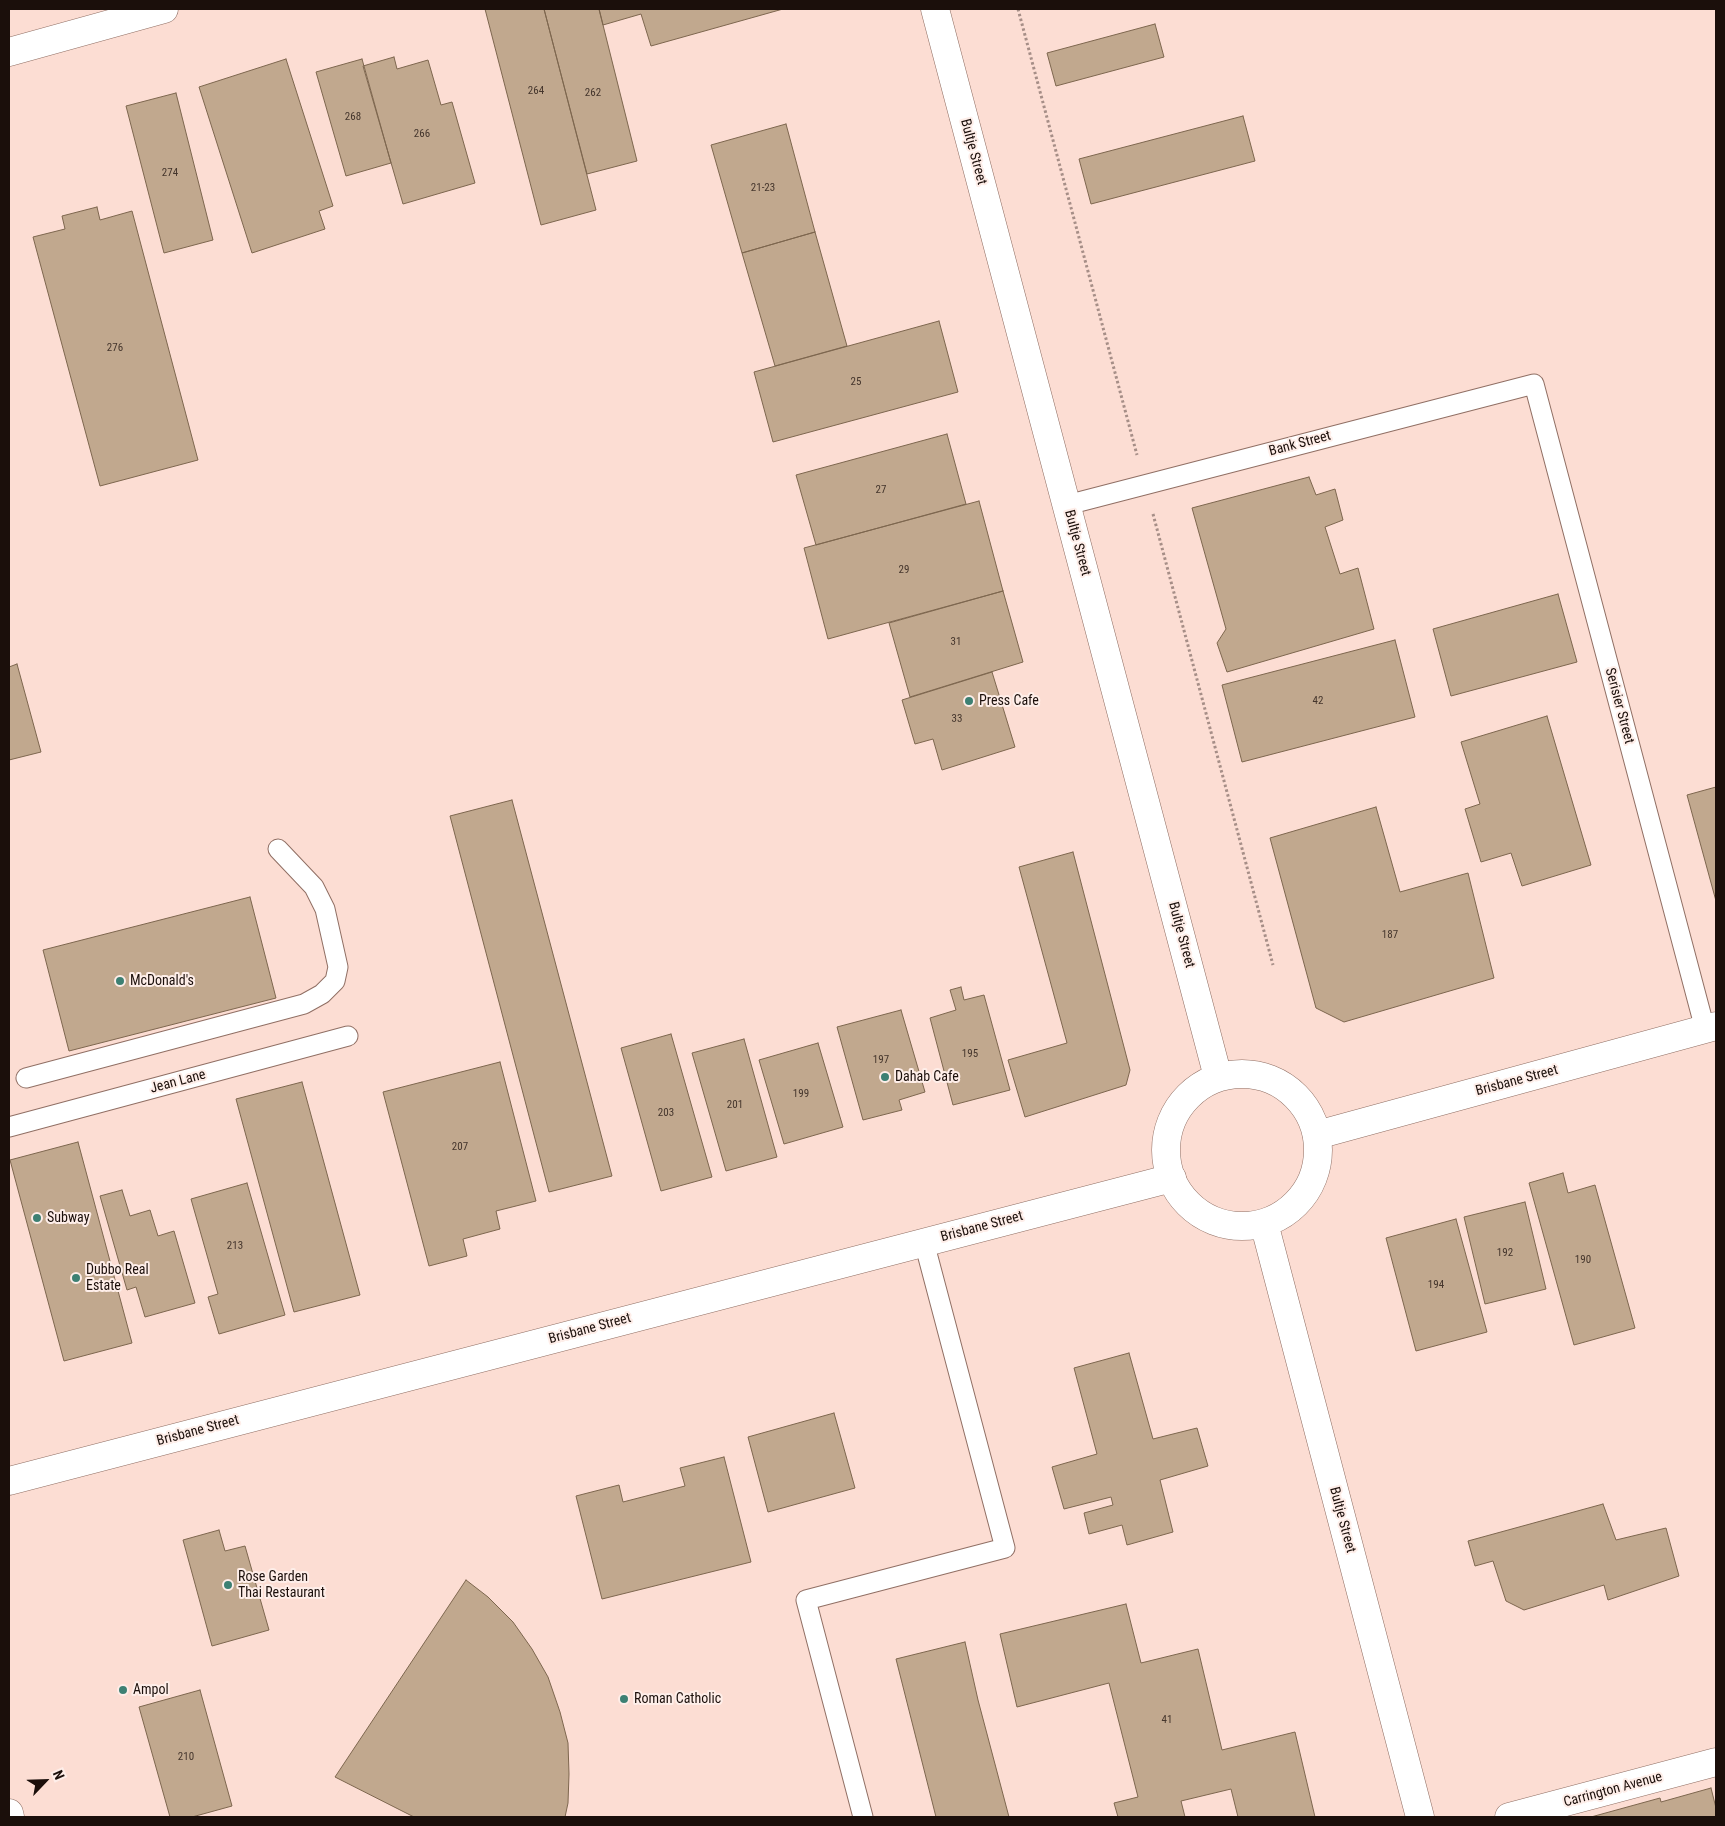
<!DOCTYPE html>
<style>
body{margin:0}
#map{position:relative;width:1725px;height:1826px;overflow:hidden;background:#fcddd3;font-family:"Roboto Condensed",sans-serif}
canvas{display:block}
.frame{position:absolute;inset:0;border:10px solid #1b0f0b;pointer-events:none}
.north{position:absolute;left:20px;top:1756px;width:50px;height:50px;-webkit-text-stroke:4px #feeee9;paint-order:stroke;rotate:66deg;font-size:14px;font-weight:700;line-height:20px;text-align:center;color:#1b0f0b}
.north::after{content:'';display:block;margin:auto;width:18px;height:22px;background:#1b0f0b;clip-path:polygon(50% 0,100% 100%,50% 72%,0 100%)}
</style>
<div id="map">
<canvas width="1725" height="1826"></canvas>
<div class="frame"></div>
<div class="north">N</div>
</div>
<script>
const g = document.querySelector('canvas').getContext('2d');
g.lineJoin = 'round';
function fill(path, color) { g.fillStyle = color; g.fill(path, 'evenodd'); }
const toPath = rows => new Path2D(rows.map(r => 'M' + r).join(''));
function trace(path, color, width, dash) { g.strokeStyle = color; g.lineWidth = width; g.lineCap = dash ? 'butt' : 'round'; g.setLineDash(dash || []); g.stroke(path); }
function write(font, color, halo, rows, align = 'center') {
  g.font = font + ' "Roboto Condensed",sans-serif'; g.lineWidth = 4; g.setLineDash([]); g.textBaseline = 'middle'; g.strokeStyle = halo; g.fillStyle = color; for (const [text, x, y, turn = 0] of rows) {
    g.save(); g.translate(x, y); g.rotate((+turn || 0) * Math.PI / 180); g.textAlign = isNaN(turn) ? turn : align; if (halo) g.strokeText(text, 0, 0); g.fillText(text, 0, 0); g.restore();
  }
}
const building = toPath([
 [485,9,544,9,596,210,541,225,485,9],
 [544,9,599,9,637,161,587,174,544,9],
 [599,9,783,9,651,46,641,14,603,25,599,9],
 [1155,24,1164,57,1056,86,1047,53,1155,24],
 [394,57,397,69,428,60,441,105,452,102,475,183,403,204,363,66,394,57],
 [286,59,333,206,319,211,325,229,252,253,199,87,286,59],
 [362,59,391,163,346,176,316,72,362,59],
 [176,93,213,240,164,253,126,106,176,93],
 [1243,116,1255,161,1091,204,1079,159,1243,116],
 [786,124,815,232,742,253,711,145,786,124],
 [97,207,100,220,132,211,198,460,100,486,33,237,65,229,62,216,97,207],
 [815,232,847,346,775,366,742,253,815,232],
 [939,321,958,392,773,442,754,372,939,321],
 [947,434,966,504,816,545,796,475,947,434],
 [1309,477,1316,495,1335,489,1343,520,1325,527,1340,574,1358,568,1374,629,1227,672,1217,643,1226,629,1192,508,1309,477],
 [979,501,1003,591,828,639,804,548,979,501],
 [1003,591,1023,662,910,697,889,623,1003,591],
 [1558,594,1577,662,1451,696,1433,629,1558,594],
 [1395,640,1415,717,1242,762,1222,685,1395,640],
 [17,664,41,752,9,760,9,667,17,664],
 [992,672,1015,747,942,770,933,739,915,744,902,700,992,672],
 [1547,716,1591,865,1522,886,1511,853,1481,862,1465,809,1480,804,1461,742,1547,716],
 [1716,787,1716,901,1687,795,1716,787],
 [512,800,612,1176,549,1192,450,816,512,800],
 [1376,807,1400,892,1468,873,1494,978,1344,1022,1316,1008,1270,838,1376,807],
 [1073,852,1130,1070,1126,1085,1025,1117,1008,1060,1067,1043,1019,867,1073,852],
 [250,897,276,998,69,1051,43,950,250,897],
 [961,987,964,1000,984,995,1010,1090,953,1105,930,1018,956,1010,950,990,961,987],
 [901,1010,925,1092,899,1100,902,1110,863,1120,837,1027,901,1010],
 [671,1034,712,1177,661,1191,621,1048,671,1034],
 [744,1039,777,1157,726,1171,692,1053,744,1039],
 [818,1043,843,1127,784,1144,759,1060,818,1043],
 [500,1062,536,1201,496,1211,500,1229,463,1239,467,1256,429,1266,383,1092,500,1062],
 [302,1082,360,1295,294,1312,236,1099,302,1082],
 [78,1142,132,1343,64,1361,10,1160,78,1142],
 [1563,1173,1568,1193,1595,1185,1635,1328,1574,1345,1529,1183,1563,1173],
 [247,1183,285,1315,219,1334,208,1297,218,1294,191,1199,247,1183],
 [122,1190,130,1216,150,1210,158,1236,174,1231,195,1303,145,1317,136,1287,127,1290,100,1196,122,1190],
 [1525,1202,1546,1289,1485,1304,1464,1217,1525,1202],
 [1456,1219,1487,1332,1416,1351,1386,1238,1456,1219],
 [1129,1353,1153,1439,1197,1428,1208,1466,1160,1480,1173,1532,1127,1545,1122,1525,1089,1534,1084,1513,1113,1505,1111,1497,1064,1509,1052,1467,1097,1454,1074,1368,1129,1353],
 [834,1413,855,1488,768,1512,748,1437,834,1413],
 [724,1457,751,1562,602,1599,576,1496,619,1485,623,1502,685,1486,680,1468,724,1457],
 [1603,1504,1616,1540,1666,1528,1679,1576,1608,1600,1604,1585,1524,1610,1506,1601,1493,1561,1475,1566,1468,1541,1603,1504],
 [219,1530,225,1551,245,1546,269,1630,212,1646,183,1540,219,1530],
 [466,1580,488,1597,513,1622,532,1649,548,1677,560,1712,568,1743,569,1774,568,1803,565,1817,414,1817,335,1777,466,1580],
 [1126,1604,1141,1663,1198,1649,1222,1750,1295,1732,1315,1817,1238,1817,1231,1789,1181,1801,1185,1817,1118,1817,1114,1803,1138,1797,1109,1683,1017,1707,1000,1634,1126,1604],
 [965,1642,978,1700,1009,1817,936,1817,896,1659,965,1642],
 [200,1690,232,1806,192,1817,170,1817,139,1707,200,1690],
 [1711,1788,1716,1808,1716,1817,1591,1817,1660,1798,1661,1802,1711,1788]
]);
fill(building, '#c1a88e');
trace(building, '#7d664e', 1);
const lane = toPath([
 [1067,505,1534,384,1705,1029],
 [26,1078,304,1004,322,994,335,981,338,967,325,909,314,887,278,849],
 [9,1127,348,1036],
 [863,1817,806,1600,1005,1548,924,1242]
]);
const street = toPath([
 [9,52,164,9],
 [1317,1135,1716,1026],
 [9,1481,1172,1178],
 [1509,1817,1716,1762]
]);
const secondary = toPath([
 [935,9,1218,1077],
 '1166 1150a76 76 0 1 1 152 0a76 76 0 1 1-152 0Z',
 [1264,1223,1420,1817]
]);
const highway = toPath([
 [9,1813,10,1817]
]);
trace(lane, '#906f64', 21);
trace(street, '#906f64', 29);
trace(secondary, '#906f64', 29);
trace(highway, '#906f64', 29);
trace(toPath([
 [1018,9,1137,455],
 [1153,514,1273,965]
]), '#a68e87', 3, [2.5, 2.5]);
trace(lane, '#fff', 19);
trace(street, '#fff', 28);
trace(secondary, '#fff', 28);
trace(highway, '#fff', 28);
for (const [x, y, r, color] of [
 [969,701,5,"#3d8073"],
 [120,981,5,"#3d8073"],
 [885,1077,5,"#3d8073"],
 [37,1218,5,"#3d8073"],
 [76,1278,5,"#3d8073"],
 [228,1585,5,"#3d8073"],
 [123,1690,5,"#3d8073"],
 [624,1699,5,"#3d8073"]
]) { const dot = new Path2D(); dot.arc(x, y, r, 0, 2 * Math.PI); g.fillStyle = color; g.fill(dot); trace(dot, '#feeee9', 2); }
write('11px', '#44352c', null, [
 ["264",536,91],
 ["262",593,93],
 ["268",353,117],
 ["266",422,134],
 ["274",170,173],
 ["21-23",763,188],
 ["276",115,348],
 ["25",856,382],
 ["27",881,490],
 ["29",904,570],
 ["31",956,642],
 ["42",1318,701],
 ["33",957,719],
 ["187",1390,935],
 ["195",970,1054],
 ["197",881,1060],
 ["199",801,1094],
 ["201",735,1105],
 ["203",666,1113],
 ["207",460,1147],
 ["213",235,1246],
 ["192",1505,1253],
 ["190",1583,1260],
 ["194",1436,1285],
 ["41",1167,1720],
 ["210",186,1757]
]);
write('14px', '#1b0f0b', '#feeee9', [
 ["Bultje Street",973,152,75],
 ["Bank Street",1300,444,-15],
 ["Bultje Street",1077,543,75],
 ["Serisier Street",1619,706,75],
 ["Bultje Street",1181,935,75],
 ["Brisbane Street",1517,1081,-15],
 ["Jean Lane",178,1082,-15],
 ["Brisbane Street",982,1227,-15],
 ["Brisbane Street",590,1329,-15],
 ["Brisbane Street",198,1431,-15],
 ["Bultje Street",1342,1520,75],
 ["Carrington Avenue",1613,1790,-15]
]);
write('14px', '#1b0f0b', '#feeee9', [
 ["Press Cafe",979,701],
 ["McDonald's",130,981],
 ["Dahab Cafe",895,1077],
 ["Subway",47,1218],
 ["Dubbo Real",86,1270],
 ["Estate",86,1286],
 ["Rose Garden",238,1577],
 ["Thai Restaurant",238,1593],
 ["Ampol",133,1690],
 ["Roman Catholic",634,1699]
], 'left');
</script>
